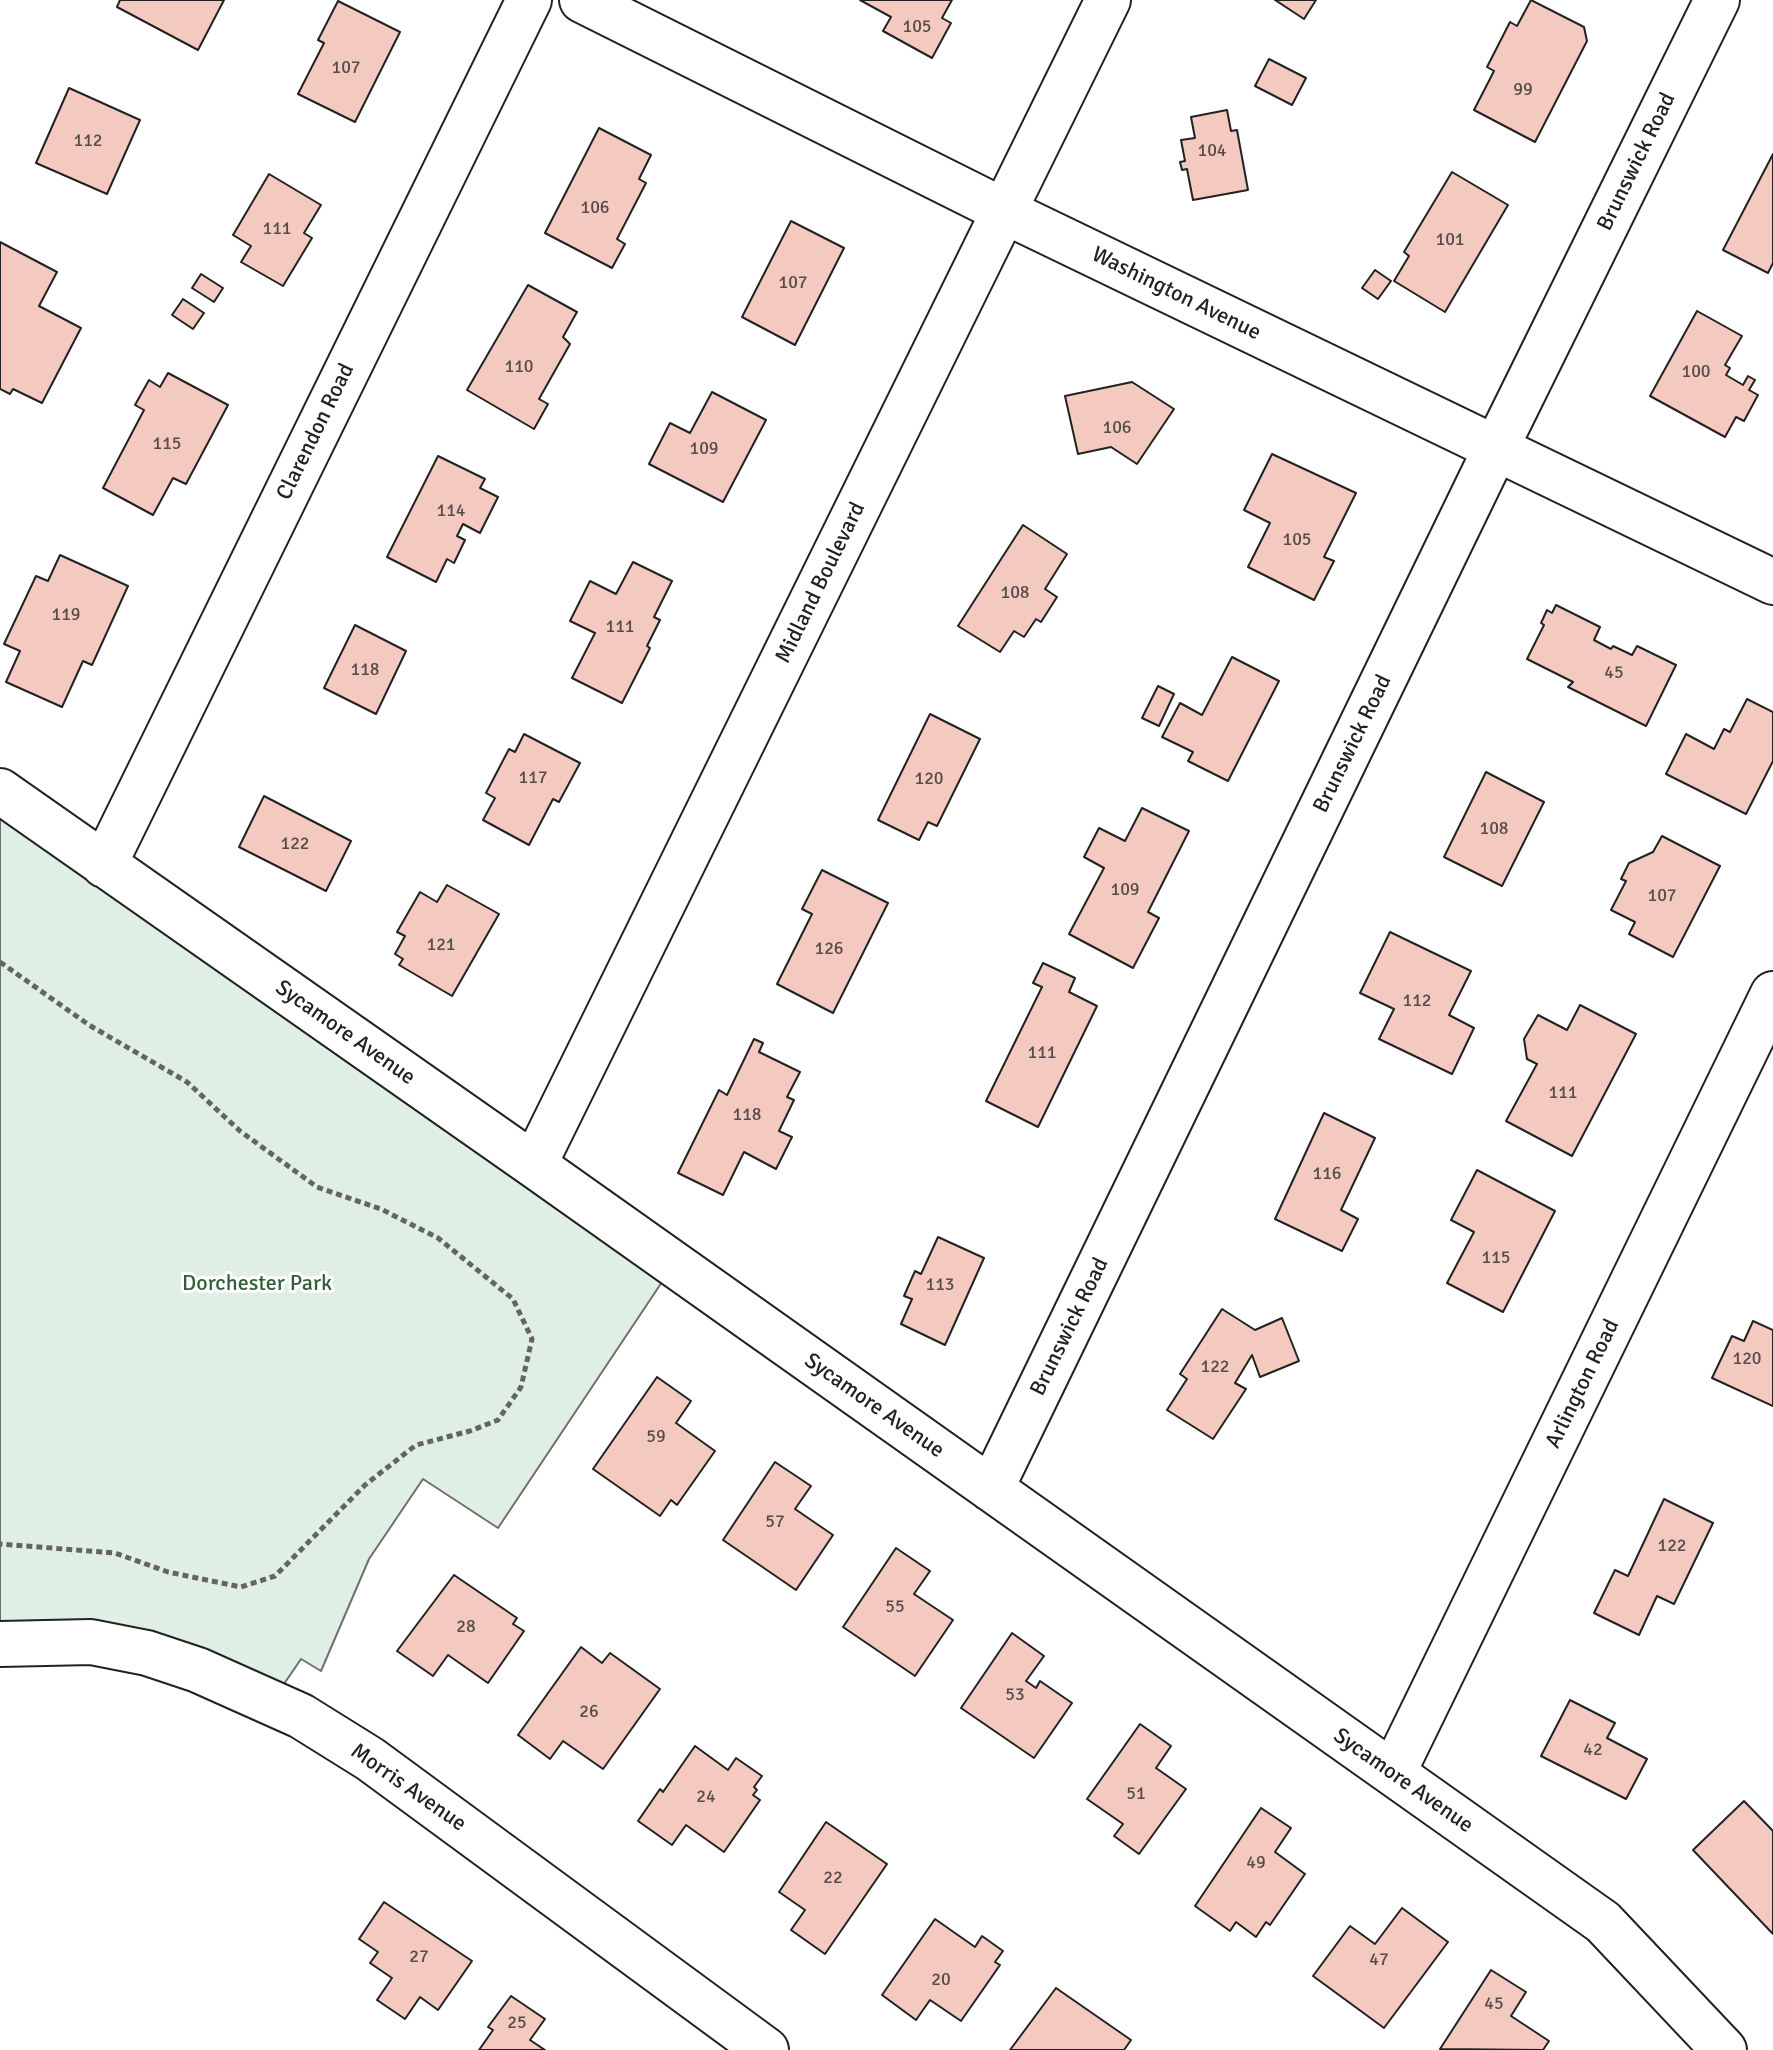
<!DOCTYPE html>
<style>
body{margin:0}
canvas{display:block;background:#fff}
</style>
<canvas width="1773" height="2050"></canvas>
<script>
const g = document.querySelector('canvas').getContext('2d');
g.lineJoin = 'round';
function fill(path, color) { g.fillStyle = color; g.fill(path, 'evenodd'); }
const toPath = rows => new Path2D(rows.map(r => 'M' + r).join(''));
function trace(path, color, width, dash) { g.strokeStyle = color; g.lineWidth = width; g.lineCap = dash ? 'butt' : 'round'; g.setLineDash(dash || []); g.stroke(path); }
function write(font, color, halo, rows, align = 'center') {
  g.font = font + ' Signika,sans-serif'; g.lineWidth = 6; g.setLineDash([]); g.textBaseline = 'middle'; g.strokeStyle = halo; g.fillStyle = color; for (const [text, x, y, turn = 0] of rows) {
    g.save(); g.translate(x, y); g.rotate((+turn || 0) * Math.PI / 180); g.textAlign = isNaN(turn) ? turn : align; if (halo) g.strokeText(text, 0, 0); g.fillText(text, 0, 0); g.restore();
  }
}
const green = toPath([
 [0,790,674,1264,498,1528,423,1479,369,1559,321,1671,301,1659,271,1703,198,1670,0,1644,0,790]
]);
fill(green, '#e0efe3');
trace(green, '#6f6f6f', 2);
const building = toPath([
 [120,0,224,0,198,50,117,7,120,0],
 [860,0,952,0,942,18,951,23,932,58,883,31,891,17,860,0],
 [1275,0,1316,0,1304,19,1275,0],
 [1531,0,1584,27,1587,41,1535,142,1474,110,1494,71,1487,67,1510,22,1517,26,1531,0],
 [338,1,400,32,355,122,298,94,324,43,318,40,338,1],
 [1269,59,1306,78,1292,105,1255,86,1269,59],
 [69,88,140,120,107,194,36,163,69,88],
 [1227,110,1231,131,1237,130,1248,190,1193,200,1187,169,1182,170,1180,162,1185,161,1181,140,1195,138,1191,117,1227,110],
 [599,128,651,155,639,179,646,183,617,239,625,244,612,268,545,233,599,128],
 [1773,154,1773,263,1768,273,1723,250,1773,154],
 [1452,172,1508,205,1445,312,1394,281,1409,256,1404,252,1452,172],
 [269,174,321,205,304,233,312,238,283,286,241,262,251,246,233,235,269,174],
 [791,221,844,248,795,345,742,317,791,221],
 [0,242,57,272,39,306,81,328,42,403,13,389,10,394,0,389,0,242],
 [1375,270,1391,281,1378,299,1362,288,1375,270],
 [201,274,223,288,214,302,192,288,201,274],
 [528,285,577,312,563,337,570,344,539,399,548,404,534,429,467,390,528,285],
 [183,299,204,313,193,329,172,315,183,299],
 [1697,311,1742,336,1725,365,1730,368,1726,375,1743,385,1748,376,1755,380,1749,390,1758,395,1744,421,1736,417,1725,437,1650,396,1697,311],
 [168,373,228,405,186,484,173,478,153,515,103,488,144,410,135,405,149,380,160,387,168,373],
 [1132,382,1174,409,1137,464,1111,447,1078,454,1065,396,1132,382],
 [712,392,766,420,723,502,649,464,670,423,690,433,712,392],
 [1272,454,1356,493,1324,557,1334,561,1314,600,1248,567,1270,523,1244,510,1272,454],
 [438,456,485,479,480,488,498,497,480,533,463,524,457,536,465,540,454,563,447,559,436,582,387,557,438,456],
 [1023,525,1067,554,1045,589,1057,597,1041,622,1036,619,1024,637,1014,631,1000,652,958,626,1023,525],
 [60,555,128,586,92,665,83,661,62,707,6,682,20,651,4,644,36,576,48,581,60,555],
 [633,562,672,581,654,617,660,620,647,646,650,648,622,703,572,678,595,633,570,621,590,581,616,594,633,562],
 [1556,605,1600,627,1594,640,1611,649,1613,646,1632,655,1637,646,1676,665,1646,726,1568,687,1573,682,1527,659,1544,625,1541,623,1547,610,1552,613,1556,605],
 [355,625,406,651,376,714,324,688,355,625],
 [1232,657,1279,681,1228,781,1188,761,1193,752,1162,737,1180,703,1202,715,1232,657],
 [1158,686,1174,694,1159,726,1142,718,1158,686],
 [1747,699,1773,712,1773,761,1746,814,1666,774,1686,734,1714,749,1724,729,1730,732,1747,699],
 [930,714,980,739,937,826,928,822,919,840,878,820,930,714],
 [524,734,580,763,559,802,553,799,529,845,483,820,495,798,486,793,509,749,515,752,524,734],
 [1486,772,1544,802,1502,886,1444,857,1486,772],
 [264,796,351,841,326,891,239,847,264,796],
 [1142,808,1189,831,1148,912,1159,918,1133,968,1069,934,1104,868,1084,857,1099,828,1125,841,1142,808],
 [1662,836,1720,866,1673,957,1629,934,1635,922,1611,910,1626,881,1621,879,1629,863,1653,852,1662,836],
 [822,870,888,903,833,1013,777,984,812,914,802,909,822,870],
 [447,885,499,914,452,996,399,965,403,959,395,954,405,936,397,932,420,892,437,902,447,885],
 [1390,932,1471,971,1449,1015,1474,1028,1452,1074,1379,1039,1394,1009,1360,993,1390,932],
 [1043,963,1075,978,1069,992,1097,1006,1038,1127,986,1101,1042,987,1033,983,1043,963],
 [1580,1005,1636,1034,1572,1156,1506,1121,1537,1064,1527,1059,1524,1039,1538,1015,1567,1030,1580,1005],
 [754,1039,763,1043,759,1052,800,1072,787,1097,794,1100,779,1131,792,1137,776,1169,744,1152,723,1195,678,1173,719,1090,727,1095,754,1039],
 [1324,1113,1375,1138,1341,1210,1358,1219,1342,1251,1275,1219,1324,1113],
 [1477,1170,1555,1211,1503,1312,1447,1283,1474,1232,1451,1220,1477,1170],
 [938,1237,984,1258,945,1345,901,1324,912,1299,904,1296,915,1271,921,1274,938,1237],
 [1222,1309,1255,1330,1282,1318,1299,1361,1260,1377,1252,1355,1235,1383,1246,1389,1213,1439,1167,1410,1187,1379,1180,1374,1222,1309],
 [1753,1321,1773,1330,1773,1406,1712,1378,1732,1336,1744,1341,1753,1321],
 [657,1377,691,1401,676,1423,715,1451,677,1505,671,1500,660,1516,593,1469,657,1377],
 [775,1462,811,1486,795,1509,833,1535,796,1590,723,1540,775,1462],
 [1664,1499,1713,1523,1674,1604,1657,1596,1639,1635,1594,1613,1615,1570,1628,1576,1664,1499],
 [896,1548,930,1571,914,1594,953,1620,915,1676,843,1627,896,1548],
 [454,1575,517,1618,513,1624,524,1631,488,1683,448,1655,433,1676,397,1651,454,1575],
 [1012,1633,1044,1656,1026,1681,1036,1688,1040,1681,1072,1703,1034,1758,961,1708,1012,1633],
 [581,1647,602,1663,610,1653,660,1689,603,1769,563,1741,550,1759,518,1735,581,1647],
 [1570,1700,1615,1723,1607,1738,1647,1759,1626,1799,1541,1756,1570,1700],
 [1140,1724,1171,1746,1156,1768,1186,1789,1139,1854,1114,1836,1123,1824,1087,1799,1140,1724],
 [695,1746,728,1770,736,1758,762,1776,754,1787,757,1790,753,1795,760,1800,724,1852,686,1825,672,1845,638,1821,660,1789,663,1792,695,1746],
 [1744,1801,1773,1831,1773,1934,1693,1850,1744,1801],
 [1261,1808,1291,1828,1275,1852,1305,1874,1270,1925,1266,1922,1256,1937,1236,1922,1230,1931,1195,1906,1261,1808],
 [826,1822,887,1864,825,1954,791,1930,805,1910,779,1892,826,1822],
 [384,1902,472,1961,438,2010,420,1997,405,2019,377,2000,392,1978,370,1963,378,1952,359,1939,384,1902],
 [1402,1908,1448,1942,1384,2028,1313,1976,1350,1926,1375,1944,1402,1908],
 [935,1919,975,1947,982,1936,1003,1951,995,1962,1000,1965,961,2021,930,2000,916,2020,882,1995,935,1919],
 [1491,1970,1526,1992,1511,2016,1549,2041,1543,2050,1440,2049,1491,1970],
 [1056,1988,1131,2040,1124,2050,1010,2050,1056,1988],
 [511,1996,545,2019,530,2040,545,2050,479,2050,493,2030,488,2027,511,1996]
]);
fill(building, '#f3c9c0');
trace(building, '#222', 2);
const minor = toPath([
 [582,0,1004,211,1773,582],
 [0,791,534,1165,1603,1922,1724,2050],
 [104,865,529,0],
 [534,1165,1108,0],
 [991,1489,1496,448,1717,0],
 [0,1644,91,1642,147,1653,198,1670,301,1716,370,1759,766,2050],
 [1393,1773,1773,994]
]);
trace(minor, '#222', 48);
trace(toPath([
 [0,962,89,1025,187,1082,240,1131,317,1187,381,1209,438,1238,513,1299,532,1339,521,1387,498,1420,470,1431,416,1445,365,1485,275,1576,241,1587,168,1572,115,1553,0,1544]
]), '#646464', 5, [6, 4]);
trace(minor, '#fff', 44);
write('18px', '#564c4a', null, [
 ["105",917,27],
 ["107",346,68],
 ["99",1523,90],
 ["112",88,141],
 ["104",1212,151],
 ["106",595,208],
 ["111",277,229],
 ["101",1450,240],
 ["107",793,283],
 ["110",519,367],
 ["100",1696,372],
 ["106",1117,428],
 ["115",167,444],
 ["109",704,449],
 ["114",451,511],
 ["105",1297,540],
 ["108",1015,593],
 ["119",66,615],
 ["111",620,627],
 ["118",365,670],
 ["45",1614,673],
 ["117",533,778],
 ["120",929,779],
 ["108",1494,829],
 ["122",295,844],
 ["109",1125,890],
 ["107",1662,896],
 ["121",441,945],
 ["126",829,949],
 ["112",1417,1001],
 ["111",1042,1053],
 ["111",1563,1093],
 ["118",747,1115],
 ["116",1327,1174],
 ["115",1496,1258],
 ["113",940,1285],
 ["120",1747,1359],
 ["122",1215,1367],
 ["59",656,1437],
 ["57",775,1522],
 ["122",1672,1546],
 ["55",895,1607],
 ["28",466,1627],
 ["53",1015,1695],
 ["26",589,1712],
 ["42",1593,1750],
 ["51",1136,1794],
 ["24",706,1797],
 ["49",1256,1863],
 ["22",833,1878],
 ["27",419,1957],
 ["47",1379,1960],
 ["20",941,1980],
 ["45",1494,2004],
 ["25",517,2023]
]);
write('22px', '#222', '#fff', [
 ["Brunswick Road",1637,162,-64],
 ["Washington Avenue",1176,294,26],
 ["Clarendon Road",316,432,-64],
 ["Midland Boulevard",821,583,-64],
 ["Brunswick Road",1353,744,-64],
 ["Sycamore Avenue",345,1033,35],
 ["Brunswick Road",1070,1327,-64],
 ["Arlington Road",1583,1384,-64],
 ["Sycamore Avenue",874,1406,35],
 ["Sycamore Avenue",1403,1781,35],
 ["Morris Avenue",408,1788,35]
]);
write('22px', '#2f5e38', '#fff', [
 ["Dorchester Park",257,1284]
]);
</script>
